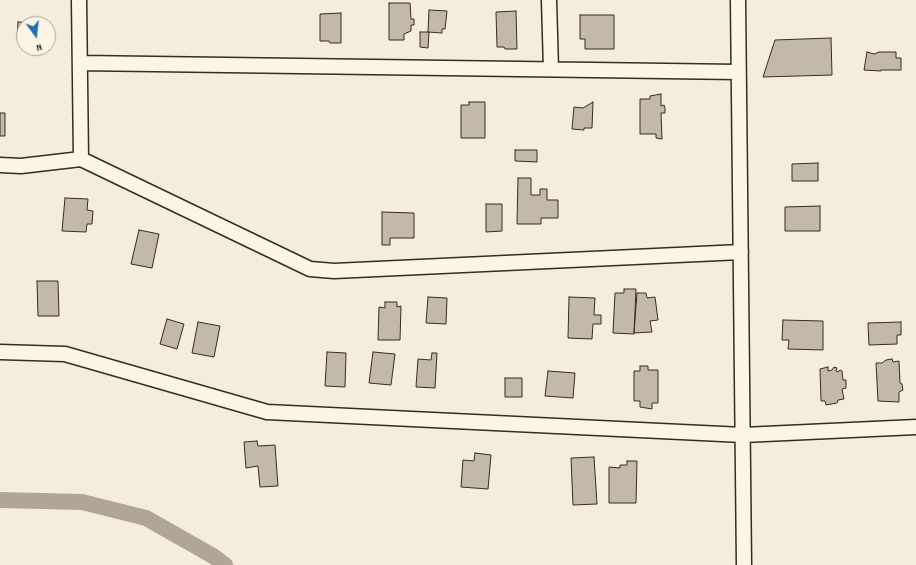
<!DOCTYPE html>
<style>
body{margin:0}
#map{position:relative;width:916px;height:565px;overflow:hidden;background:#f4eddd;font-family:Dekko,sans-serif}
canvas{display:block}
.north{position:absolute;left:16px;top:16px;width:40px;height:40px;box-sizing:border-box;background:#fcf5e5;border:1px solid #afa495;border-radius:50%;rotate:165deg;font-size:11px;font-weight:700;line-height:16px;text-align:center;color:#3b2a1e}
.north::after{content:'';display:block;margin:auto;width:14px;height:18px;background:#1f6fb2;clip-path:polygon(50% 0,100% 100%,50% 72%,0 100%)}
</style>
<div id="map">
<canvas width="916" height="565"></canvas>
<div class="north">N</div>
</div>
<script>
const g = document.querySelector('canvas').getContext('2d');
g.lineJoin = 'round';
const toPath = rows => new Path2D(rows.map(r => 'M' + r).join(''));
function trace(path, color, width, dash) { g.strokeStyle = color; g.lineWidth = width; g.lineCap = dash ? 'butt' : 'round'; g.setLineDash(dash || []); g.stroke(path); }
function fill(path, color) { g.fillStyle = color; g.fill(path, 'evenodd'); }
trace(toPath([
 [0,500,82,502,146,518,213,556,225,565]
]), '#b0a596', 16);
const building = toPath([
 [389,3,410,3,411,19,414,19,414,25,411,25,411,31,404,34,404,40,389,40,389,3],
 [429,10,447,11,445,29,442,29,442,33,428,32,429,10],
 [516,11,517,49,505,49,504,47,497,47,496,12,516,11],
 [341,13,341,43,330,43,329,41,320,41,320,14,341,13],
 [580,15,614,15,614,49,585,49,585,39,580,39,580,15],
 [18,22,41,23,41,24,24,24,24,40,17,39,18,22],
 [420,32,429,32,428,48,420,47,420,32],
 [831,38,832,75,763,77,775,40,831,38],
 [867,52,874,54,879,52,896,52,896,58,901,58,901,70,881,70,881,71,864,70,867,52],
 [661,94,661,106,664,105,665,108,665,113,661,113,662,139,656,138,656,134,640,134,640,99,650,99,650,96,661,94],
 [469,102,485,102,485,138,461,138,461,105,469,105,469,102],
 [593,102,592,128,584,128,584,130,572,129,574,107,583,108,593,102],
 [0,113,5,113,5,136,0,136,0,113],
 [515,150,537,150,537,162,515,161,515,150],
 [818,163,818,181,792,181,792,164,818,163],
 [518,178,531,178,531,195,540,195,540,189,547,189,547,200,558,200,558,218,541,218,541,224,517,224,518,178],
 [65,198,88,199,87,210,93,211,92,224,87,224,86,232,62,231,65,198],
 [486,204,502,204,502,231,486,232,486,204],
 [820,206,820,231,785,231,785,207,820,206],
 [382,212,414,213,414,238,390,238,390,245,382,245,382,212],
 [139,230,159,234,152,268,131,264,139,230],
 [37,281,58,281,59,316,38,316,37,281],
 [624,289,636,289,634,334,613,333,615,293,624,293,624,289],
 [637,293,646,293,647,298,655,297,658,320,650,321,652,332,634,333,637,293],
 [428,297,447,298,446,324,426,323,428,297],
 [569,297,595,298,594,315,601,315,601,324,593,324,592,339,568,338,569,297],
 [385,302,397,302,397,307,401,306,400,340,378,340,379,307,385,308,385,302],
 [167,319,184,324,177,349,160,344,167,319],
 [783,320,823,321,823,350,788,349,789,340,782,340,783,320],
 [198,322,220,326,214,357,192,353,198,322],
 [901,322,901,335,897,335,897,344,869,345,868,323,901,322],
 [327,352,346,353,345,387,325,386,327,352],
 [373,352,395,354,391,385,369,383,373,352],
 [432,353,437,353,435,388,416,387,418,359,431,360,432,353],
 [892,359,893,362,899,361,900,383,902,384,903,390,899,392,899,402,878,401,876,363,882,363,886,360,892,359],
 [640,366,648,366,648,370,658,370,658,403,652,403,652,409,640,407,640,401,634,401,634,371,640,371,640,366],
 [828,367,828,371,832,370,834,367,837,368,836,371,838,372,840,370,842,371,843,380,846,380,846,388,842,389,844,399,838,400,837,403,826,405,825,401,821,401,820,369,828,367],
 [548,371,575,373,573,398,545,396,548,371],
 [505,378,522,378,522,397,505,397,505,378],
 [257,441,258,446,275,445,278,486,260,487,258,466,246,468,244,442,257,441],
 [475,453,491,455,488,489,461,487,463,460,474,461,475,453],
 [594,457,597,504,573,505,571,458,594,457],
 [627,461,637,461,636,503,609,503,609,467,620,468,620,465,627,465,627,461]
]);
fill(building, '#c3b9aa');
trace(building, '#3b2a1e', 1);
const minor = toPath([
 [79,0,81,159],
 [549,0,551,69],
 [738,0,744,565],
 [80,63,738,72],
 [0,165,21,166,81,159,310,269,334,271,741,252],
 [0,352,65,354,267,412,743,435,916,427]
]);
trace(minor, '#3b2a1e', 17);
trace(minor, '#fcf5e5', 14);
</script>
